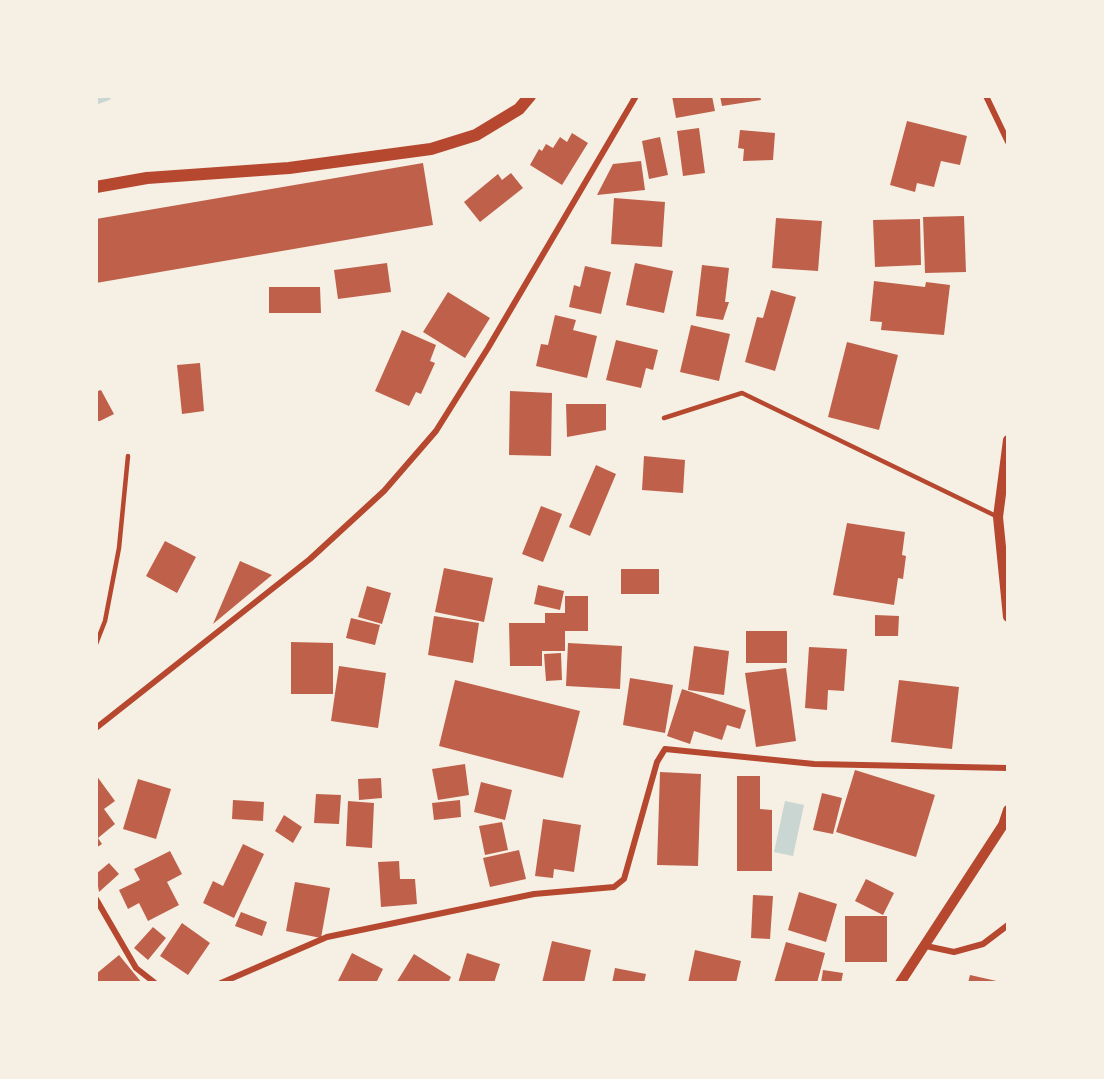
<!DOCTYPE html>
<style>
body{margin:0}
#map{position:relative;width:1104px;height:1079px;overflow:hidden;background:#f6efe4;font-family:Rubik,sans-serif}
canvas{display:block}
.frame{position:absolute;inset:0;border:98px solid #f6efe4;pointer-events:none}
</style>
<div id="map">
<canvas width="1104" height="1079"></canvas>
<div class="frame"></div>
</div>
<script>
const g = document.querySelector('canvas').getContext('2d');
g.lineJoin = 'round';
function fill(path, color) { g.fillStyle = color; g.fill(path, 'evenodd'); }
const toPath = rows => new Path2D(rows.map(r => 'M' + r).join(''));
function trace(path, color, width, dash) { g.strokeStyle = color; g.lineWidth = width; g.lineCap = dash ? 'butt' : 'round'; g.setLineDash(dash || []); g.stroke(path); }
fill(toPath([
 [785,801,804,805,793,856,774,852]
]), '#c9d6d2');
trace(toPath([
 [96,100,107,96]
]), '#c9d6d2', 9);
fill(toPath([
 [672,96,712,96,715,111,676,118],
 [720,96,760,96,761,100,722,106],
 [907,121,967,136,960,165,941,161,934,187,917,183,915,192,890,185],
 [699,128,705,173,683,176,677,131],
 [740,130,775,133,773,160,743,161,744,149,738,148],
 [572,133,588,143,562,185,530,165,539,149,542,151,546,144,553,148,560,137,567,142],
 [660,137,668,175,649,179,642,141],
 [641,161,645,190,597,195,613,164],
 [423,163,433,225,96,283,96,219],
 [511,173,523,188,480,222,464,202,498,174,502,180],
 [614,198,665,202,662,247,611,244],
 [964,216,966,272,925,273,923,217],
 [776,218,822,221,818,271,772,268],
 [920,219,921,265,875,267,873,220],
 [387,263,391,292,338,299,334,270],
 [635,263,673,271,664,313,626,305],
 [702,265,729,268,725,302,729,302,723,320,696,316],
 [585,266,611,272,601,314,569,307,574,285,580,287],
 [874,281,925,287,926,282,950,285,944,335,881,330,882,322,870,321],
 [269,287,320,287,321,313,269,313],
 [771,290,796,297,775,371,745,362,757,317,763,318],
 [448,292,490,318,465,358,423,332],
 [555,315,576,320,573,330,597,336,587,378,536,366,541,344,548,345],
 [691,325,730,334,719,381,680,372],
 [402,330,436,345,430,361,435,363,421,394,416,392,409,406,375,391],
 [616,340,658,350,653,370,646,368,641,388,606,380],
 [847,342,898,355,879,430,828,417],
 [200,363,204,411,182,414,177,365],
 [96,387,98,391,101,390,114,414,100,421,96,421],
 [510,391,552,393,551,456,509,455],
 [566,404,606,404,606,430,567,437],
 [644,456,685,460,683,493,642,490],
 [596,465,616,474,590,536,569,527],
 [541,506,562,514,543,562,522,554],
 [847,523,905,532,902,555,906,556,903,579,898,578,894,605,833,595],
 [165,541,196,557,177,593,146,576],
 [240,561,272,575,213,624],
 [444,568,493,578,484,622,435,612],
 [621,569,659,569,659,594,621,594],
 [538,585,564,591,560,610,534,604],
 [367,586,391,593,382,624,358,617],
 [565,596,588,596,588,631,565,631,565,651,542,651,542,666,510,666,509,623,545,623,545,613,565,613],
 [875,615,899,616,898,636,875,636],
 [434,616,479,623,473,663,428,655],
 [351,618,380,625,375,645,346,638],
 [746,631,787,631,787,663,746,663],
 [291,642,333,643,333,694,291,694],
 [568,643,622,646,620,689,566,686],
 [694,646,729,651,724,695,688,690],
 [809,647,847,649,844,691,828,690,827,710,805,708],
 [561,653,562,680,546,681,544,654],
 [339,666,386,673,378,728,331,721],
 [786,668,796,741,756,747,745,673],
 [630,678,673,685,665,733,623,725],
 [455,680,580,711,563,778,439,746],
 [899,680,959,687,952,749,891,742],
 [682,689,746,710,740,729,727,725,722,740,694,731,690,744,667,736],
 [465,764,469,795,438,800,432,769],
 [855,770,935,795,916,857,836,832],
 [660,772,701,774,698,866,657,865],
 [96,775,115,801,104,809,115,824,98,838,102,844,96,848],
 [737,776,760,776,760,809,772,810,772,871,737,871],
 [381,778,382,798,359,800,358,779],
 [138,779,171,789,156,839,123,829],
 [481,782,512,790,505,820,474,812],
 [822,793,842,798,833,834,813,830],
 [316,794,341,795,339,824,314,823],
 [233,800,264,802,263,821,232,819],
 [460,800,461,817,434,820,432,803],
 [348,801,374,803,372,848,346,846],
 [284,815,302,827,293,843,275,831],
 [543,819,581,825,574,872,554,869,553,878,535,876],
 [502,822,508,850,485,855,479,826],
 [243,844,264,854,234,918,203,903,213,881,223,886],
 [519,850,526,879,490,887,483,858],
 [170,851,182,874,167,882,179,905,148,921,139,903,128,909,119,890,140,880,134,869],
 [399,861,400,879,415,879,417,904,381,907,378,862],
 [109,863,119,874,99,892,96,874],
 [866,879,894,893,883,915,855,901],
 [295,882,330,888,321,938,286,931],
 [799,892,837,904,826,942,788,930],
 [753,895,773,896,770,939,751,938],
 [241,912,267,922,262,936,235,926],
 [845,916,887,916,887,962,845,962],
 [182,923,210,943,188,975,160,956],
 [153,927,166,938,148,960,134,948],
 [552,941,591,950,584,983,542,983],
 [786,942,825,953,817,983,774,983],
 [695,950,741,961,736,983,688,983],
 [352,953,383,969,376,983,337,983],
 [467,953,500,964,494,983,458,983],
 [414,954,451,977,448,983,396,983],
 [119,955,142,983,96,983,96,974],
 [615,968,646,974,644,983,612,983],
 [823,970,843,973,841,983,821,983],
 [970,975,1001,982,1001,983,968,983]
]), '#bf614a');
trace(toPath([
 [664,418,742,393,998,517],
 [96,644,105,621,119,548,128,456]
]), '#b5482f', 4.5);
trace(toPath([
 [986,96,1008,142],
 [96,728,310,559,384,491,436,431,488,348,636,96],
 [96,899,136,968,155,983],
 [926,946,954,952,983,944,1008,925],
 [221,983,327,937,534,894,614,887,624,879,657,762,665,749,814,764,1008,768]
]), '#b5482f', 6);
trace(toPath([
 [1008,440,998,517,1008,617],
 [900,983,1003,825,1008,810]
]), '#b5482f', 10);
trace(toPath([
 [96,187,147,178,289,168,431,149,476,135,519,109,530,96]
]), '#b5482f', 12);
</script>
